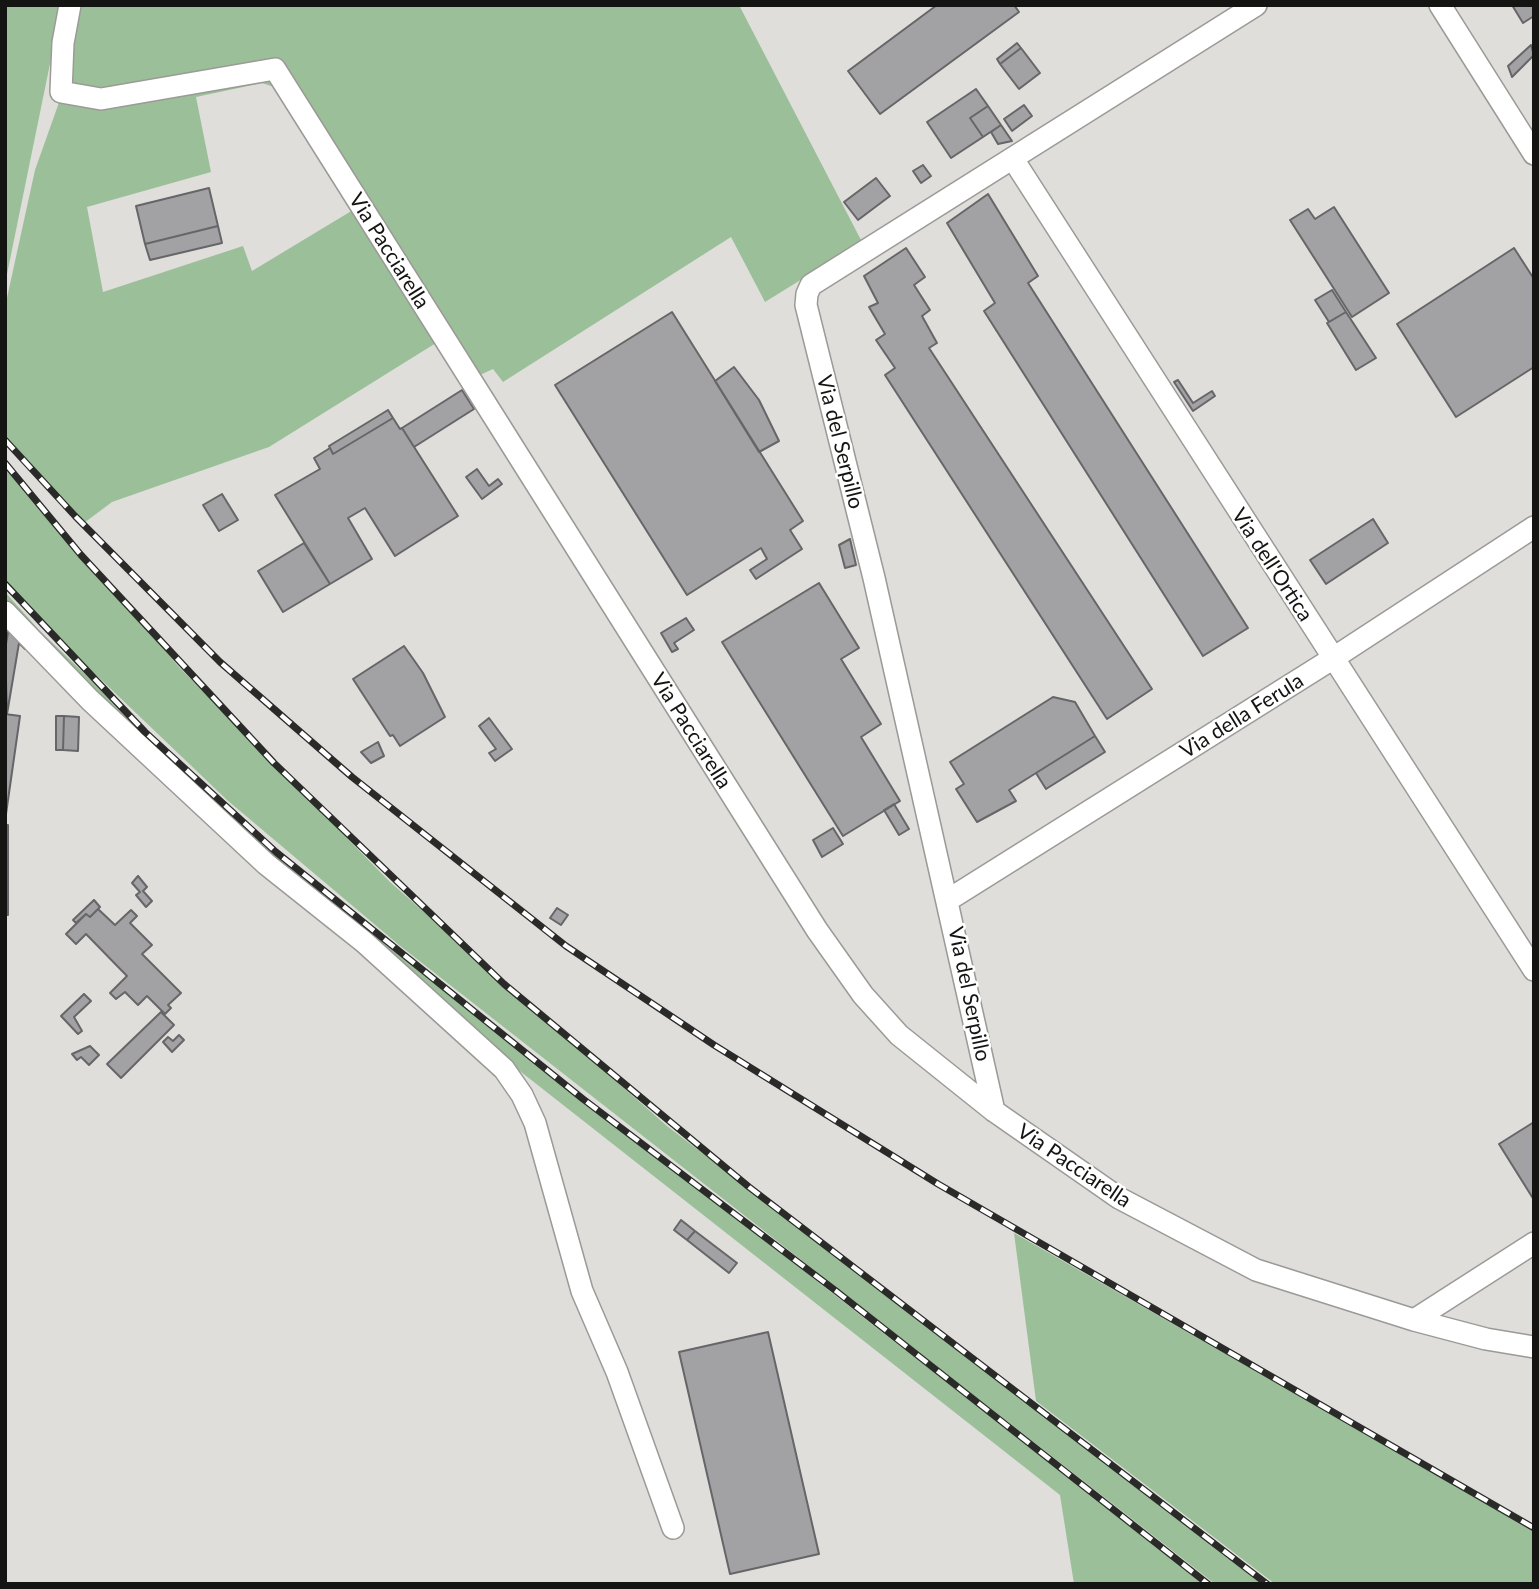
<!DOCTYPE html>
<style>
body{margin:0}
#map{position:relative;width:1539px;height:1589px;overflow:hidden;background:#dfdedb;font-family:Lato,sans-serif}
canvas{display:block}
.frame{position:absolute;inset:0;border:7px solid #141413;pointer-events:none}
</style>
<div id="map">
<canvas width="1539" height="1589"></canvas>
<div class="frame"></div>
</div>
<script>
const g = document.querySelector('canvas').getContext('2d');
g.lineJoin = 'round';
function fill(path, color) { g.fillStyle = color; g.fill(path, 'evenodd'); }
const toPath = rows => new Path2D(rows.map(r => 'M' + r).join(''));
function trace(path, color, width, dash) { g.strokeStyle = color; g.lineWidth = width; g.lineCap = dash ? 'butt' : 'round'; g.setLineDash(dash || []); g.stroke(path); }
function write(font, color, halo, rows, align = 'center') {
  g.font = font + ' Lato,sans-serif'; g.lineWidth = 5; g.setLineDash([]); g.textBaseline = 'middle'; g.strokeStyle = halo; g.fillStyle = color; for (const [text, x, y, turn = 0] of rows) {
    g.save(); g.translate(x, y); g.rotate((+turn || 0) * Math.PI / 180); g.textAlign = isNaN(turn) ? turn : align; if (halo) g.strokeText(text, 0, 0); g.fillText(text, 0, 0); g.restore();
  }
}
fill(toPath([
 [5,5,62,5,5,284],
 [77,5,739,5,862,242,765,302,731,237,503,382,493,369,480,375,452,333,269,447,112,502,84,523,5,436,5,307,35,170,73,63],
 [262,83,280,89,353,210,252,271,243,246,103,292,87,207,211,172,196,97],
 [5,465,180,668,390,882,667,1126,1265,1584,1215,1584,399,945,227,800,45,626,5,581],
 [5,592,40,631,222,805,394,951,1205,1584,1074,1584,1060,1495,279,882,5,615],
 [1014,1233,1534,1530,1534,1584,1275,1584,1036,1401]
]), '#9bc099');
const building = toPath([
 [937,5,1014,5,1019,12,880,114,848,71,937,5],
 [1512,5,1534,5,1534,16,1523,23,1512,5],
 [1017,43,1021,48,1000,64,997,59,1017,43],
 [1531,45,1534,55,1512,77,1508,66,1531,45],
 [1021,48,1040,73,1019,89,1000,64,1021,48],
 [976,89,988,106,970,118,983,137,951,158,927,122,976,89],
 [1024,105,1032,116,1012,131,1004,119,1024,105],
 [988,106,1001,125,983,137,970,118,988,106],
 [1001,125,1012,141,998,144,991,132,1001,125],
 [923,165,931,176,921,183,913,171,923,165],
 [876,178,890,196,858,220,844,202,876,178],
 [209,188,218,226,145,244,136,206,209,188],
 [988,194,1038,276,1028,283,1248,628,1203,656,984,311,995,303,947,223,988,194],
 [1334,207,1389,293,1352,317,1290,220,1308,209,1315,219,1334,207],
 [218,226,222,243,150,260,145,244,218,226],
 [906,248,925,277,914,285,930,310,922,316,937,343,929,348,1152,689,1107,719,885,375,895,368,876,340,885,334,869,307,878,303,864,276,906,248],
 [1514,248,1534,279,1534,367,1456,417,1397,324,1514,248],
 [1332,290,1346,312,1329,322,1315,300,1332,290],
 [672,312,803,521,790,530,802,549,756,579,750,570,767,559,761,548,687,595,555,385,672,312],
 [1346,312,1376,358,1356,370,1327,323,1346,312],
 [734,367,759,400,779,441,759,452,715,381,734,367],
 [1178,380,1193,403,1212,391,1215,396,1193,411,1174,382,1178,380],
 [462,390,474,409,414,447,402,428,462,390],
 [388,410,393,418,333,454,329,446,388,410],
 [393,418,400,429,402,428,458,516,395,556,365,508,348,518,372,559,330,584,275,495,320,469,314,458,330,448,333,454,393,418],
 [477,469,489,486,498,479,502,484,482,499,466,477,477,469],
 [222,494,238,520,219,531,203,505,222,494],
 [1373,519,1388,543,1326,584,1310,560,1373,519],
 [850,539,856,565,845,568,839,545,850,539],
 [304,543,330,584,283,612,258,571,304,543],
 [819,583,859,648,841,659,881,724,861,737,900,801,843,836,722,642,819,583],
 [686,618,694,630,674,643,678,649,672,652,661,633,686,618],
 [9,626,29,646,25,649,19,643,7,714,5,650,9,626],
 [404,646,423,673,445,717,400,746,393,735,390,736,353,679,404,646],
 [1053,697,1075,702,1095,736,1009,790,1016,801,977,822,956,789,964,784,950,762,1053,697],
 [5,714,20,716,5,821,5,714],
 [56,716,64,716,63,750,56,750,56,716],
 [64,716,79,717,78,751,63,750,64,716],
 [489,718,512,749,495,761,489,753,496,749,479,726,489,718],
 [1095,736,1105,752,1046,789,1036,773,1095,736],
 [378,742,384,756,371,763,361,752,378,742],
 [894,804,909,829,899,835,884,810,894,804],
 [8,825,8,915,5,915,5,826,8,825],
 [833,828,843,844,822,857,813,840,833,828],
 [138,876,147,887,143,891,152,901,146,907,136,895,140,892,132,883,138,876],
 [94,900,100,907,90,917,86,914,76,923,73,920,94,900],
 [557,908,568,915,561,925,550,918,557,908],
 [98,909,115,925,131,910,137,916,130,923,152,945,142,954,181,993,168,1005,171,1008,165,1014,147,996,138,1005,125,992,116,999,110,993,127,976,86,934,76,944,66,934,86,914,90,917,98,909],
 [84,994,91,1001,74,1017,82,1031,78,1034,61,1016,84,994],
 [161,1012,174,1025,121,1078,107,1064,161,1012],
 [179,1035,184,1040,172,1052,163,1042,168,1037,173,1041,179,1035],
 [90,1046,99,1055,89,1065,81,1057,77,1060,72,1054,90,1046],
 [1534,1122,1534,1200,1499,1144,1534,1122],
 [681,1220,695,1231,687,1240,674,1230,681,1220],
 [695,1231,737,1263,729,1273,687,1240,695,1231],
 [768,1332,819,1554,730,1574,679,1352,768,1332]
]);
fill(building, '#a2a1a4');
trace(building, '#666568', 2);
const minor = toPath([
 [70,5,63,43,61,92,101,99,275,69,817,930,863,995,899,1035,994,1111,1119,1198,1256,1270,1414,1320,1486,1339,1534,1347],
 [1440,5,1534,154],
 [1013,159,1534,970],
 [5,612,90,700,266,864,364,942,504,1069,522,1095,535,1123,582,1291,617,1372,673,1528],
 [948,900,1332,659,1534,527],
 [994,1111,874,578,806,305,807,294,811,285,1256,5],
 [1414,1320,1534,1243]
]);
trace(minor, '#9b9a97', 24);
trace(minor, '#fff', 21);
const rail = toPath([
 [5,440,75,516,220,662,352,777,566,946,714,1045,938,1184,1534,1528],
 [5,463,81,555,274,763,504,984,749,1187,1267,1584],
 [5,584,145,732,276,852,583,1099,836,1291,1208,1584]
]);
trace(rail, '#2a2a29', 7);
trace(rail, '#fff', 4.5, [13]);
write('21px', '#141413', '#fff', [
 ["Via Pacciarella",389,251,58],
 ["Via del Serpillo",840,442,76],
 ["Via dell'Ortica",1272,565,57],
 ["Via della Ferula",1242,716,-32],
 ["Via Pacciarella",691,731,58],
 ["Via del Serpillo",969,994,78],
 ["Via Pacciarella",1074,1166,34]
]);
</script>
